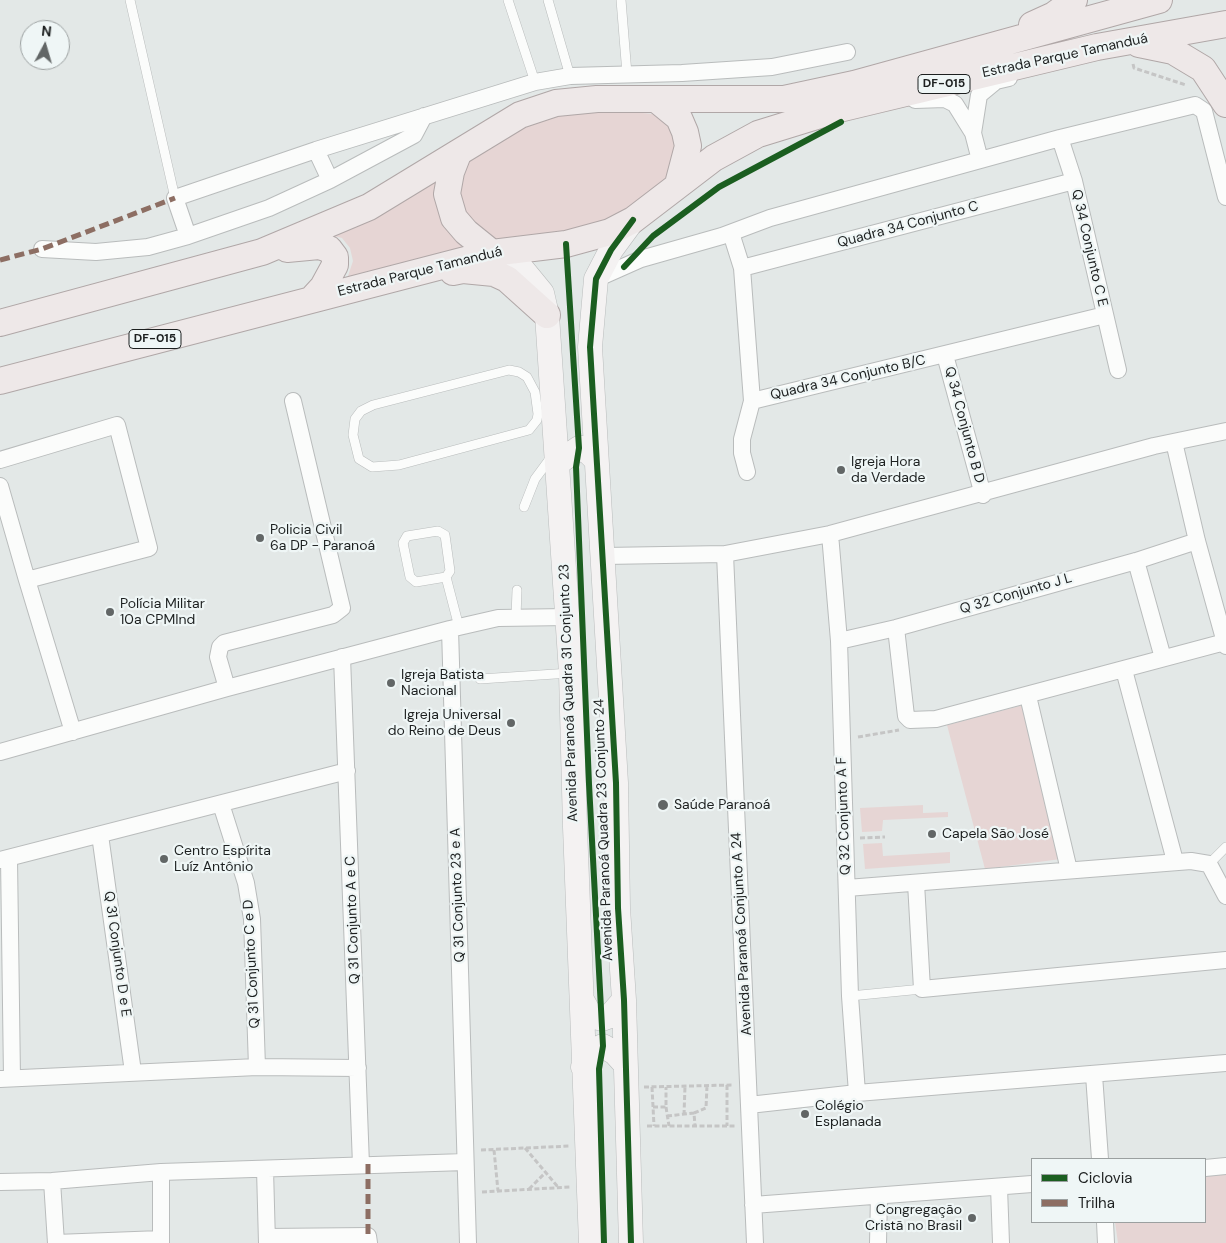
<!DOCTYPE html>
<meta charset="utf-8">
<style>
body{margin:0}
#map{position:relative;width:1226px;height:1243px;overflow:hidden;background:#e3e8e7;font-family:"DM Sans",sans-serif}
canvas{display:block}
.legend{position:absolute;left:1031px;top:1158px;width:175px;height:65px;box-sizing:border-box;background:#eff6f6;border:1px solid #9ba0a0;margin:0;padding:6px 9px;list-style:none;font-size:15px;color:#1d2020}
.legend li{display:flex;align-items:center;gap:10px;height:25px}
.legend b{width:25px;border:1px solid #9ba0a0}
.north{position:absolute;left:20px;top:20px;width:50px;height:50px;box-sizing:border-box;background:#eff6f6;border:1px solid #9ba0a0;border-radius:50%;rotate:6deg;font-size:14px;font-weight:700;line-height:20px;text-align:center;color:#1d2020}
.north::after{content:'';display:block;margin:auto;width:18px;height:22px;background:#626666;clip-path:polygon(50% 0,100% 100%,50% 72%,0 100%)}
</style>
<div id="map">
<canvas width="1226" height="1243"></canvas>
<ul class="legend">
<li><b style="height:6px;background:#1b5e20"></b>Ciclovia</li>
<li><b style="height:6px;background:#8d6e63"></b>Trilha</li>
</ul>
<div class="north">N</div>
</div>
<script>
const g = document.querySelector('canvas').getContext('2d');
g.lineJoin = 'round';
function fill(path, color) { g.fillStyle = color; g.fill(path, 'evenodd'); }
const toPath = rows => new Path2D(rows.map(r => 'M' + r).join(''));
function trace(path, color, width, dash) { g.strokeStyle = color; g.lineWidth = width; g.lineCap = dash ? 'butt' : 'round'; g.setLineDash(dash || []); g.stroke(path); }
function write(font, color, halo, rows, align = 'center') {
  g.font = font + ' "DM Sans",sans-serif'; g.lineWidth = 4.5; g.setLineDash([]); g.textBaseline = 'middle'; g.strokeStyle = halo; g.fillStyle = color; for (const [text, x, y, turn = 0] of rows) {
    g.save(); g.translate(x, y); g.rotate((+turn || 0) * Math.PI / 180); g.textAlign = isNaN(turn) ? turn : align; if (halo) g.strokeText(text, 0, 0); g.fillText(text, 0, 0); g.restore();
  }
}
fill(toPath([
 [597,109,654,114,671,124,682,150,675,181,631,217,496,248,459,213,457,174,464,156,522,122],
 [446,174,475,248,347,279,353,261,350,248,342,238,325,234],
 [1023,705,1061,859,985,869,947,725],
 [923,805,923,813,948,812,948,817,883,820,882,831,862,832,860,808],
 [882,843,883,856,950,852,950,863,865,869,863,844],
 [1226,1169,1226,1243,1118,1243,1115,1222,1205,1222,1205,1171]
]), '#e6d5d4');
const lane = toPath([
 [130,0,175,198],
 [508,0,535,82],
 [548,0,570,76],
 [621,0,627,74],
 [509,370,519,372,527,377,535,392,538,414,537,420,529,430,399,465,372,467,359,459,353,435,355,419,361,411,373,405,509,370],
 [524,507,535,479,552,456],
 [446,577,416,582,410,577,403,543,407,536,438,531,445,535,450,571,446,577,459,627],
 [516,617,517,590],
 [480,679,570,673],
 [1209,864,1226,847],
 [850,996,922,989]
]);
const street = toPath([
 [915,100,945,99,955,104,973,133,980,160],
 [973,133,979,95,996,81,1009,78],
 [1060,138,1074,181,1118,370],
 [316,150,330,180],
 [731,233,742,268,752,401,742,439,742,453,747,472],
 [188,236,175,198,316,150,535,82,570,76,682,73,772,67,847,52],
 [42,249,96,252,148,247,188,236,269,208,330,180,414,135,424,116],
 [742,268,1074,181],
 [596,279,641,259,722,236,770,218,1060,138,1195,105,1204,111,1226,197],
 [945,355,983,495],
 [752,401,1105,315],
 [1174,442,1197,541,1226,646],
 [0,460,117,425,149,548,27,580,0,486],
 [830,534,839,641,850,996,857,1093],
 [725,554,755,1243],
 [604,556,725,554,830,534,1154,446,1226,431],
 [1136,561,1163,658],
 [27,580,73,732],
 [896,628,906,716,910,720,936,719,1225,642],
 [450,629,468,1243],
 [839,641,896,628,1136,561,1197,541],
 [342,657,361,1165],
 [1124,670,1175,861],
 [227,688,218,657,220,647,224,643,333,615,342,608,293,401],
 [1028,696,1069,870],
 [0,752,227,688,450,629,498,618,568,617],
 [221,804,246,883,252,919,257,1067],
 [100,835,133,1072],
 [9,858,12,1078],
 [0,860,347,771],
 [916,883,922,989,1226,960],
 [847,888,1191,861,1209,864,1226,896],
 [1094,1075,1100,1159],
 [0,1079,257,1067,358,1068],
 [749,1105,857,1093,1226,1063],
 [1205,1168,1226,1166],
 [265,1169,267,1243],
 [161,1172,161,1243],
 [52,1181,56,1243],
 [0,1182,52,1181,161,1172,465,1162],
 [999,1187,1001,1243],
 [753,1205,1032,1184],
 [1105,1222,1106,1243],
 [267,1237,368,1236,369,1243],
 [56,1243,161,1239],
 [878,1243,879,1196]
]);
const secondary = toPath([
 [492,253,519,265,542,293,547,315,571,673,575,827,591,1243],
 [558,463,579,448,584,448,596,460],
 [582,1000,591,1016,602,1019,610,1016,624,1000],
 [583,1067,592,1051,603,1046,615,1053,625,1064],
 [631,1243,624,1000,618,908,616,783,590,347,596,279,611,250,633,220]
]);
const primary = toPath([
 [1032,25,1054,15,1074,0],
 [1139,44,1173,51,1203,69,1226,104],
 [657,100,679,118,685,132,688,146,678,184],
 [458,154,451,172,447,194,454,218,466,232,492,253],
 [287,249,319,246,329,249,335,257,335,265,323,287,312,299],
 [453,272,463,270,494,273,507,279,547,315],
 [0,323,262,252,369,207,520,115,556,103,597,99,784,99,854,84,1159,0],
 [0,381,492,253,566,244,610,232,633,220,714,158,758,134,839,109,1097,47,1226,24]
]);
trace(lane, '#b9bcbc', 10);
trace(street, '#b9bcbc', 18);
trace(secondary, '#b9bcbc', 25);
trace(primary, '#b0a7a7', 28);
trace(toPath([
 [1133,64,1134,68,1186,85],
 [858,737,899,730],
 [860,838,885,837],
 [727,1085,727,1126],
 [644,1087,733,1085],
 [652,1087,654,1126],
 [653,1107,666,1107,666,1087],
 [666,1107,669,1126],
 [694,1113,706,1108,707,1086],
 [684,1115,685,1086],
 [667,1116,694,1113,695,1126],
 [647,1126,736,1126],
 [525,1148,558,1187],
 [481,1150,570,1146],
 [494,1150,498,1191],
 [529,1189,546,1172],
 [482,1192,570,1187]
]), '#c5c5c5', 3, [5, 2.5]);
trace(lane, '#fbfcfb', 9);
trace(street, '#fbfcfb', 16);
trace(secondary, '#f4f2f2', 24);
trace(primary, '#eee8e8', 26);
trace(toPath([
 [0,260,42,249,175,198],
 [368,1164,368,1236]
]), '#8d6e63', 5, [10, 5]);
trace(toPath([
 [566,244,579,448,576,467,589,784,603,1046,599,1069,604,1243],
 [624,267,653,236,719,187,841,122],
 [631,1243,624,1000,618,908,616,783,590,347,596,279,611,250,633,220]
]), '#1b5e20', 6);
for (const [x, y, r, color] of [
 [841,470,5,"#626666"],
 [260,538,5,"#626666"],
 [110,612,5,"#626666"],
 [391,683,5,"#626666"],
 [511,723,5,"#626666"],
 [663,805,6,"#626666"],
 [932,834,5,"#626666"],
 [164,859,5,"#626666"],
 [805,1114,5,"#626666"],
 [972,1218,5,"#626666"]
]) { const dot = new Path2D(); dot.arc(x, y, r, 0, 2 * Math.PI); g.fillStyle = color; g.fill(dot); trace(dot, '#eff6f6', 2); }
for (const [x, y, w] of [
 [944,84,52],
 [155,339,52]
]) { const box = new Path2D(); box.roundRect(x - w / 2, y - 9.5, w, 19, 4); g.fillStyle = '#eff6f6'; g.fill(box); trace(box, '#1d2020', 1); }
write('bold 12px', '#1d2020', null, [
 ["DF-015",944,84],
 ["DF-015",155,339]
]);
write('14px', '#1d2020', '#eff6f6', [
 ["Estrada Parque Tamanduá",1065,56,-12],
 ["Quadra 34 Conjunto C",908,225,-15],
 ["Q 34 Conjunto C E",1089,248,77],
 ["Estrada Parque Tamanduá",420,272,-14],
 ["Quadra 34 Conjunto B/C",848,378,-13],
 ["Q 34 Conjunto B D",964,425,75],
 ["Q 32 Conjunto J L",1016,594,-16],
 ["Avenida Paranoá Quadra 31 Conjunto 23",569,693,-92],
 ["Q 32 Conjunto A F",844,816,-92],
 ["Avenida Paranoá Quadra 23 Conjunto 24",604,830,-92],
 ["Q 31 Conjunto 23 e A",458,895,-92],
 ["Q 31 Conjunto A e C",353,920,-92],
 ["Avenida Paranoá Conjunto A 24",742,934,-93],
 ["Q 31 Conjunto D e E",117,954,82],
 ["Q 31 Conjunto C e D",252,964,-93]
]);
write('14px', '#1d2020', '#eff6f6', [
 ["Igreja Hora",851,462],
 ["da Verdade",851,478],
 ["Policia Civil",270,530],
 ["6a DP - Paranoá",270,546],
 ["Polícia Militar",120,604],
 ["10a CPMInd",120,620],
 ["Igreja Batista",401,675],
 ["Nacional",401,691],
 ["Igreja Universal",501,715,"right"],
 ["do Reino de Deus",501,731,"right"],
 ["Saúde Paranoá",674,805],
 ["Capela São José",942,834],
 ["Centro Espírita",174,851],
 ["Luíz Antônio",174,867],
 ["Colégio",815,1106],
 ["Esplanada",815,1122],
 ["Congregação",962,1210,"right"],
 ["Cristã no Brasil",962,1226,"right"]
], 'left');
</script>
